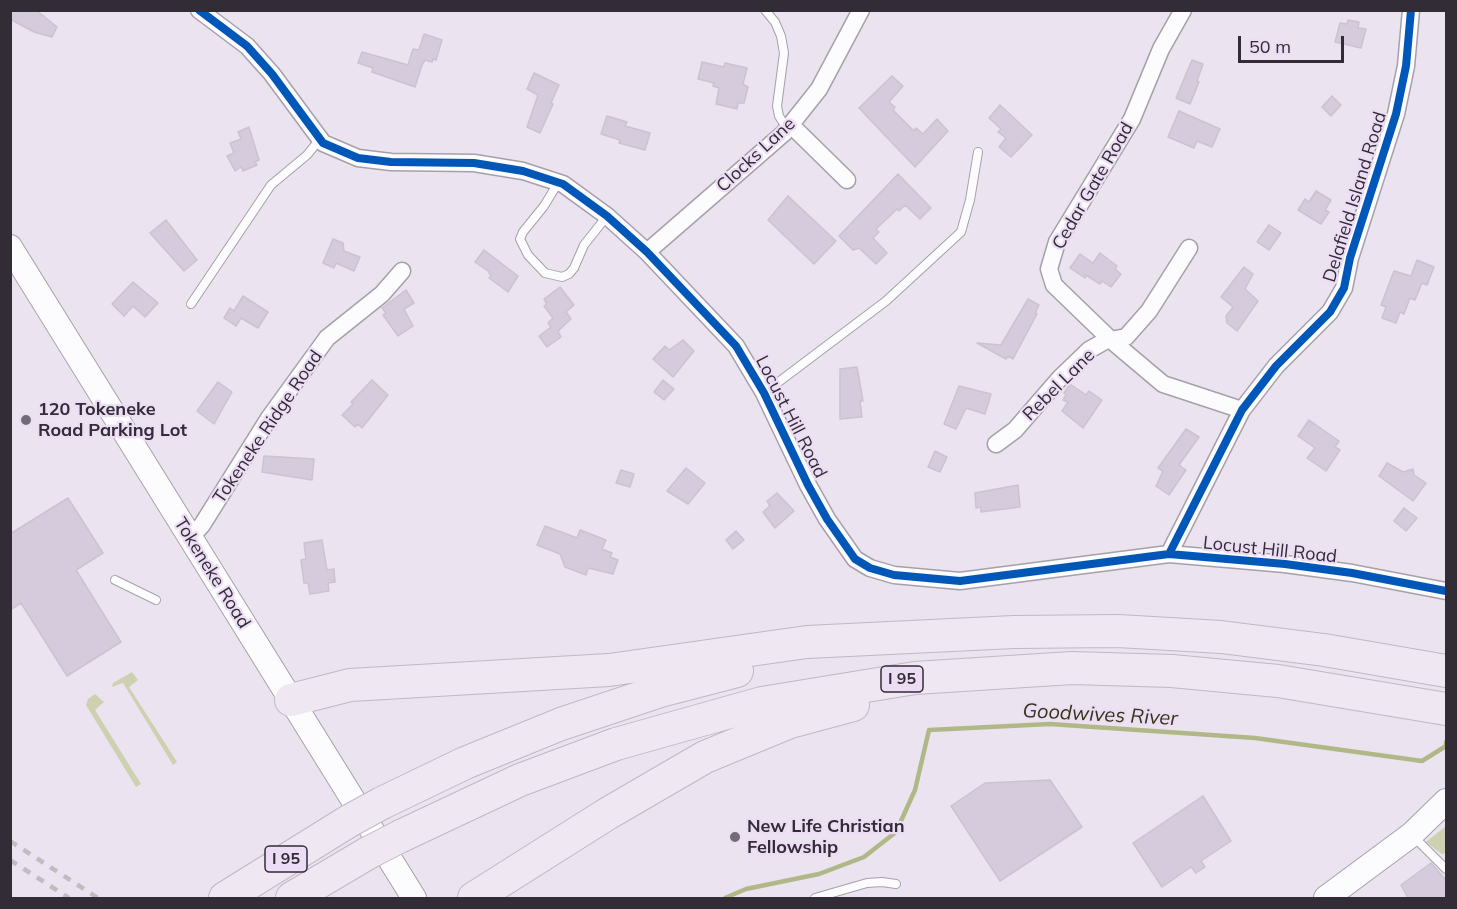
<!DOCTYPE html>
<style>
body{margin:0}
#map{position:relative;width:1457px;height:909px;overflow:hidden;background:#ebe3ef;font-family:Mulish,sans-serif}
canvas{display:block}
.frame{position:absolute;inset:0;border:12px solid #312c35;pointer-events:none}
.scale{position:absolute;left:1238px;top:36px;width:106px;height:27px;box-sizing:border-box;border:3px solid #312c35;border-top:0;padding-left:8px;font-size:18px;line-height:21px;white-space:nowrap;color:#312c35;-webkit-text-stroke:4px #ecddf5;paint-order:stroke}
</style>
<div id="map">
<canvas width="1457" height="909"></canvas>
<div class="frame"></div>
<div class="scale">50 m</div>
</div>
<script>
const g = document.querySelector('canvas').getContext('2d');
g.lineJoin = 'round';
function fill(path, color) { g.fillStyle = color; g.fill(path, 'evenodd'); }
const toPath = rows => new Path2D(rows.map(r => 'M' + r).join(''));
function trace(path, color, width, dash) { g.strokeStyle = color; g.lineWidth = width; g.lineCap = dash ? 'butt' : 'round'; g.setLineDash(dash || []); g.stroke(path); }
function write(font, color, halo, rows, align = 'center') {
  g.font = font + ' Mulish,sans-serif'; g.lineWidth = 4.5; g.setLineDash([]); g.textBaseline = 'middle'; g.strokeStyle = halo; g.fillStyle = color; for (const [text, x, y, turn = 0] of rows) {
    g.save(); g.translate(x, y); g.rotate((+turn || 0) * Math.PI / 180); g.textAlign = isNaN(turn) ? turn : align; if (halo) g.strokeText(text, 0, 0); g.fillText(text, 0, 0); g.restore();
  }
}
fill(toPath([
 [132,672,138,680,129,687,177,762,173,765,123,683,112,687,113,683],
 [95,694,104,702,95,710,141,784,136,787,86,705,88,699],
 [1446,826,1446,853,1442,854,1426,842]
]), '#cdd0b1');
trace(toPath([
 [725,898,746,889,819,874,864,857,896,832,915,790,929,730,1050,724,1255,738,1422,761,1446,746,1446,742]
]), '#b1b887', 4.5);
const building = toPath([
 [10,10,36,10,57,27,52,37,34,32,10,19,10,10],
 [1348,20,1359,22,1358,28,1366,29,1361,48,1335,42,1340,23,1347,24,1348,20],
 [424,34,442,40,436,60,433,59,432,62,425,60,422,65,415,87,372,72,373,68,358,63,362,52,408,65,413,49,419,50,424,34],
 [1192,60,1203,64,1197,81,1199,82,1190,104,1176,98,1192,60],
 [702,62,724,67,725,63,747,68,743,84,748,87,744,103,738,103,737,109,716,104,719,88,713,86,714,83,698,79,702,62],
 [534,73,559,85,551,103,553,104,540,133,527,127,538,95,527,89,534,73],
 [892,76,903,86,889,102,895,107,893,110,914,131,916,128,923,134,937,119,948,131,915,167,859,108,892,76],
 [1332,96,1341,105,1331,116,1322,107,1332,96],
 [1000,105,1032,135,1011,157,999,147,1006,138,998,132,1001,129,989,118,1000,105],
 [1179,111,1220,129,1212,147,1197,141,1194,148,1168,137,1179,111],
 [607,116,627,122,625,126,650,133,645,150,619,143,620,140,601,134,607,116],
 [249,127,259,160,255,162,257,165,243,171,241,167,235,171,227,156,234,153,230,143,241,139,238,132,249,127],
 [898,174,931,208,920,219,905,205,899,211,897,209,876,229,879,232,873,238,887,253,876,264,859,248,853,250,839,236,898,174],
 [1316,191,1331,200,1325,210,1329,212,1321,224,1298,210,1305,199,1309,202,1316,191],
 [788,196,836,241,814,264,768,220,788,196],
 [166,220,197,260,184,271,150,233,166,220],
 [1269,225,1281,233,1269,250,1257,242,1269,225],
 [333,239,343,243,344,251,360,257,354,271,336,263,334,268,323,263,333,239],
 [484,250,518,276,508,292,489,278,491,276,488,271,475,262,484,250],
 [1100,253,1117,266,1115,269,1121,274,1111,287,1102,281,1100,284,1086,275,1085,278,1070,268,1080,254,1093,263,1100,253],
 [1417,260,1434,267,1427,285,1422,283,1415,300,1410,298,1404,314,1400,312,1396,323,1382,318,1386,307,1381,305,1394,271,1411,276,1417,260],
 [1244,267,1253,274,1245,289,1258,301,1237,331,1227,323,1226,316,1233,307,1221,297,1244,267],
 [133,282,158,303,145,317,133,306,124,316,112,304,133,282],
 [560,287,574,305,566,312,571,319,558,331,561,337,547,347,539,336,551,327,548,323,553,318,544,306,547,304,544,299,560,287],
 [406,290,414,303,404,309,413,326,398,336,383,315,386,313,382,308,406,290],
 [243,296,268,312,258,328,241,318,236,326,224,318,230,308,234,311,243,296],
 [1028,299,1039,305,1035,314,1037,314,1013,359,1008,356,1006,359,977,343,1001,345,1028,299],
 [683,340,694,351,673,377,653,359,665,346,669,350,683,340],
 [857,367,863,401,860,401,862,417,840,419,840,369,857,367],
 [372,380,388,395,362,428,358,424,355,427,342,415,353,404,351,402,372,380],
 [663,380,674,389,664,400,654,392,663,380],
 [218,382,232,392,214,424,197,411,218,382],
 [1070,384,1086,395,1089,391,1102,400,1083,428,1062,411,1068,402,1063,400,1066,395,1064,393,1070,384],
 [959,386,991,394,985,414,966,408,956,429,944,424,959,386],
 [1309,420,1339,441,1335,447,1340,450,1326,471,1307,458,1315,448,1298,436,1309,420],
 [1186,429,1199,437,1179,465,1186,470,1169,495,1156,486,1163,471,1158,468,1186,429],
 [935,451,947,457,940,472,928,467,935,451],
 [264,456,314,459,312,480,262,472,264,456],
 [1387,463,1403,472,1413,469,1414,475,1426,483,1413,501,1379,476,1387,463],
 [686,468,705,483,688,504,667,491,686,468],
 [621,470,634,474,630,487,616,483,621,470],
 [1018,485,1020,507,981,512,981,507,976,508,975,493,1018,485],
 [777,493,794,511,775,528,763,512,770,506,767,501,777,493],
 [68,498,103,553,76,570,121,642,67,676,21,603,10,610,10,534,68,498],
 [1404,508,1417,518,1406,531,1394,521,1404,508],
 [545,526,577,538,580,530,606,540,602,549,612,553,610,557,618,560,613,574,588,568,586,575,565,567,560,554,537,545,545,526],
 [736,531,744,540,733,549,726,540,736,531],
 [322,540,327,570,334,569,335,582,328,583,329,591,310,594,308,583,304,583,301,560,306,559,304,543,322,540],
 [1050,780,1082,827,1000,881,951,806,985,783,1050,780],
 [1203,796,1231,841,1201,861,1205,867,1196,873,1191,867,1162,887,1133,843,1203,796],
 [1431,863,1446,880,1446,898,1408,898,1401,885,1431,863]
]);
fill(building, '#d6cadd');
trace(building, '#cac4ce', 1.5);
const lane = toPath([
 [765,10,775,22,781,36,784,53,777,106,779,116,787,129],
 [558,183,544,206,523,232,520,239,528,255,545,273,562,277,569,274,574,268,584,245,607,216],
 [191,304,271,185,307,155,320,139],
 [764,393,886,301,961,232,970,200,978,152],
 [115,580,156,600],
 [1414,837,1446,869],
 [815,898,867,883,882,882,896,884]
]);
const street = toPath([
 [199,10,247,46,272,74,323,143,358,158,391,162,474,163,523,171,563,184,607,216,647,252,736,346,764,393,808,485,827,519,855,559,870,568,894,575,960,581,1169,554,1285,564,1352,573,1446,591],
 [1183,10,1161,49,1132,119,1057,242,1049,269,1054,285,1112,341,1163,384,1242,410],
 [791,125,847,180],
 [647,252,784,133,819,89,861,10],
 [996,444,1015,430,1060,378,1089,350,1105,341,1126,337,1149,311,1189,248],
 [190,538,202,525,269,418,327,338,382,294,402,271],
 [1169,554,1242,410,1276,366,1330,312,1344,288,1350,258,1396,114,1406,66,1411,10]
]);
const secondary = toPath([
 [10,247,414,898],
 [1326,898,1411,835,1446,801]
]);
const highway = toPath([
 [291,700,350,685,609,670,807,642,1014,632,1118,631,1221,637,1324,650,1446,671],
 [382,803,465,763,561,724,660,691,737,671],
 [401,836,520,780,616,744,762,703,915,678,1072,668,1172,671,1278,681,1446,709],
 [225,898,349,821],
 [292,898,368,853],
 [474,898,607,814,705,757,790,722,853,705]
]);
trace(lane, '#a6a0a9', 10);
trace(street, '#a6a0a9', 19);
trace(secondary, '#a6a0a9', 26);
trace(highway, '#c1b7c6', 34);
trace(lane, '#fcfbfd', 8);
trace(street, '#fcfbfd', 16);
trace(secondary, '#fcfbfd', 24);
trace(highway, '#efe8f3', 32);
trace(toPath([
 [10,841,98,898],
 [10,860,69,898]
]), '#bfbdbf', 4.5, [8, 8]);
const highwayBridge = toPath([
 [349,821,382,803],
 [368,853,401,836]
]);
trace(highwayBridge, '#c1b7c6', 34, []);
trace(highwayBridge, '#efe8f3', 32);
trace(toPath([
 [199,10,247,46,272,74,323,143,358,158,391,162,474,163,523,171,563,184,607,216,647,252,736,346,764,393,808,485,827,519,855,559,870,568,894,575,960,581,1169,554,1285,564,1352,573,1446,591],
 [1169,554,1242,410,1276,366,1330,312,1344,288,1350,258,1396,114,1406,66,1411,10]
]), '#0057b8', 8);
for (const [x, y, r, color] of [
 [26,420,6,"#726c76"],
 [735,837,6,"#726c76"]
]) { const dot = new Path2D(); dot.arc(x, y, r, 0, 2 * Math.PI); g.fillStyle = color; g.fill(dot); trace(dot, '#ecddf5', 2); }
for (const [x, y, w] of [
 [902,679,42],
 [286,859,42]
]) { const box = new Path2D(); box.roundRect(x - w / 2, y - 13, w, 26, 4.5); g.fillStyle = '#ecddf5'; g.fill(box); trace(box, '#312c35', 1.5); }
write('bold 16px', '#312c35', null, [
 ["I 95",902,679],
 ["I 95",286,859]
]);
write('18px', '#312c35', '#ecddf5', [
 ["Clocks Lane",756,155,-43],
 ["Cedar Gate Road",1093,186,-60],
 ["Delafield Island Road",1355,197,-73],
 ["Rebel Lane",1059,385,-45],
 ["Locust Hill Road",791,417,63],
 ["Tokeneke Ridge Road",268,427,-56],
 ["Locust Hill Road",1270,550,6],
 ["Tokeneke Road",212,573,58]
]);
write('bold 18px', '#312c35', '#ecddf5', [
 ["120 Tokeneke",38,410],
 ["Road Parking Lot",38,431],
 ["New Life Christian",747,827],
 ["Fellowship",747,848]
], 'left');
write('italic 20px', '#313716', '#ecddf5', [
 ["Goodwives River",1100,715,3]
]);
</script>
